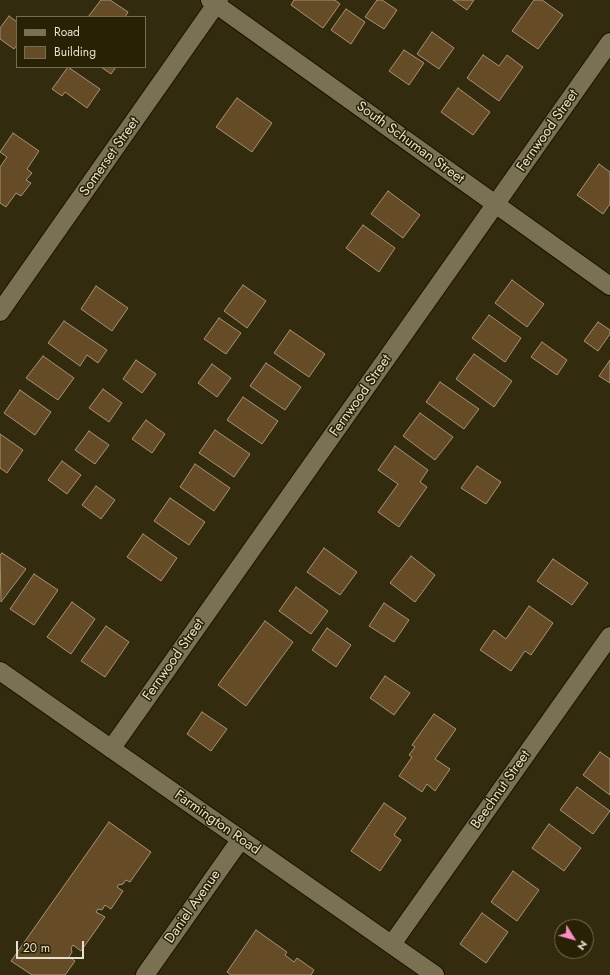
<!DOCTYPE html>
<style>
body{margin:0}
#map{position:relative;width:610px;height:975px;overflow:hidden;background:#322b0d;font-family:Jost,sans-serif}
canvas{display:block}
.legend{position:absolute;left:16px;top:16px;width:130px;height:52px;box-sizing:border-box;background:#282103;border:1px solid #746e55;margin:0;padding:5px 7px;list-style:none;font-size:12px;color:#e5e1d0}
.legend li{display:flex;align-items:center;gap:8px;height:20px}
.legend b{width:20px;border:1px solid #746e55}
.north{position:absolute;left:554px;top:919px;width:40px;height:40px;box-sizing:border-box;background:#282103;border:1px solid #746e55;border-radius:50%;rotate:127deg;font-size:11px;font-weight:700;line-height:16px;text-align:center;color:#e5e1d0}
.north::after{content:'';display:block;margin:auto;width:14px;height:18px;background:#fa8fc7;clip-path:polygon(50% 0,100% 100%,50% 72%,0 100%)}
.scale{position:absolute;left:16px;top:941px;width:68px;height:18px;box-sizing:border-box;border:2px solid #e5e1d0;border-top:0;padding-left:5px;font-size:12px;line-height:14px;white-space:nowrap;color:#e5e1d0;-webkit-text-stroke:3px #282103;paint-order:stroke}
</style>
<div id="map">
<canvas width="610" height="975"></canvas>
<ul class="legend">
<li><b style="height:5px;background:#797152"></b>Road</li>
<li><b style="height:11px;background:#664c26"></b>Building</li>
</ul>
<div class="north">N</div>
<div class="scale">20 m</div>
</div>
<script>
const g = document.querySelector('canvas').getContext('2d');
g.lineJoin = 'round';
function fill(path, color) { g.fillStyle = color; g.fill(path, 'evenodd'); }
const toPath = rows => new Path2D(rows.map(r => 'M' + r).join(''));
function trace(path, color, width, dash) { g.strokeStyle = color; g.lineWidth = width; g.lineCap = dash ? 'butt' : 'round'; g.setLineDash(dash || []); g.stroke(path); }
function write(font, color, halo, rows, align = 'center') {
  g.font = font + ' Jost,sans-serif'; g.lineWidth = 3; g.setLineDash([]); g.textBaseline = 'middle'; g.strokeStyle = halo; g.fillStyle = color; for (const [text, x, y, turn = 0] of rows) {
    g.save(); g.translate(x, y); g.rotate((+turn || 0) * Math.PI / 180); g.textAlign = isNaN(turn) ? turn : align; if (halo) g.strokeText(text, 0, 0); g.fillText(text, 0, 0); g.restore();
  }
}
const building = toPath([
 [101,0,110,0,128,12,125,17,88,17,101,0],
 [294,0,335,0,340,4,323,28,291,5,294,0],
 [377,0,382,0,397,10,384,29,365,17,377,0],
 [453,0,474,0,467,10,453,0],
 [534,0,542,0,563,15,538,49,512,31,534,0],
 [346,9,365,22,351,44,331,30,346,9],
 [9,16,17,22,17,45,14,49,0,39,0,28,9,16],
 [432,32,454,48,439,69,417,54,432,32],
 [404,50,424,63,409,85,389,71,404,50],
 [483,55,499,66,507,55,523,67,499,101,467,78,483,55],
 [68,67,100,89,87,108,65,92,62,96,52,89,68,67],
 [101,67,116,67,111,74,101,67],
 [458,88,490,112,473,135,441,112,458,88],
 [237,98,272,123,252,152,216,127,237,98],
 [13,133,39,151,27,169,32,173,26,180,31,183,21,196,16,193,6,207,0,203,0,167,7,157,0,152,13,133],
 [599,164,610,172,610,204,603,214,577,195,599,164],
 [388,191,420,215,403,238,371,214,388,191],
 [363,225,395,248,379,272,346,248,363,225],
 [512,280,544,304,527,327,495,303,512,280],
 [243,285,266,301,247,328,224,311,243,285],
 [96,286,128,308,112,331,81,309,96,286],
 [489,315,521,338,505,362,472,338,489,315],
 [219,318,241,333,226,354,204,339,219,318],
 [64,321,107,350,98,363,87,355,80,366,48,343,64,321],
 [598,322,610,330,610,334,598,351,584,341,598,322],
 [290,330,325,354,309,377,274,353,290,330],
 [542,342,567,360,557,375,531,357,542,342],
 [474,354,512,381,494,407,456,379,474,354],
 [43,356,74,378,58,400,26,378,43,356],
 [136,360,156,374,142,393,123,379,136,360],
 [610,360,610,383,599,376,610,360],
 [266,363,301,387,285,410,250,386,266,363],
 [212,364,231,378,217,397,198,383,212,364],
 [440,382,479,409,464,429,426,402,440,382],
 [103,389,122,403,109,422,89,408,103,389],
 [20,390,51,412,35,435,4,413,20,390],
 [243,397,278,421,262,444,227,420,243,397],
 [420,413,453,437,435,460,403,436,420,413],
 [146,420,165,434,152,453,132,439,146,420],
 [215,430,250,454,234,477,199,453,215,430],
 [89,431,109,445,95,464,75,450,89,431],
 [0,434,23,450,7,473,0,468,0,434],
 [395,446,428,470,420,482,427,487,399,527,378,512,398,484,378,470,395,446],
 [62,461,81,475,67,494,48,480,62,461],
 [195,464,230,488,214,511,180,487,195,464],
 [477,466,501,482,486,504,461,488,477,466],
 [96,486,115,500,101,519,82,505,96,486],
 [170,498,205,522,189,545,154,521,170,498],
 [143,534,177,558,161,581,127,557,143,534],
 [324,548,357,572,340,595,307,572,324,548],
 [2,553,26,569,1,602,0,555,2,553],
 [411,556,435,575,415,602,390,583,411,556],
 [553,559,588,583,572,605,537,581,553,559],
 [34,574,58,590,34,625,10,609,34,574],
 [296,587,328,611,311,634,279,611,296,587],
 [72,602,95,619,71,654,47,637,72,602],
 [384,603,409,620,394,642,369,626,384,603],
 [529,606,553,623,531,655,525,651,511,671,480,650,494,630,506,639,529,606],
 [265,621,293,642,246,706,218,685,265,621],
 [106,626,129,642,105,677,81,661,106,626],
 [327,628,351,645,336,667,312,650,327,628],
 [385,676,410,693,394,715,370,698,385,676],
 [202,712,227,729,211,751,187,734,202,712],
 [434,714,456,729,435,759,450,769,435,791,427,784,422,792,399,776,412,757,409,755,415,747,412,745,434,714],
 [600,752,610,759,610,795,583,775,600,752],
 [577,787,610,811,593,834,560,810,577,787],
 [384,803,406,818,394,835,401,840,380,871,351,851,384,803],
 [109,822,151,852,130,882,126,880,123,884,118,885,117,887,123,891,111,909,105,905,102,910,98,909,96,912,105,917,81,951,73,945,71,948,72,952,69,957,75,961,65,975,32,975,11,961,109,822],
 [549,824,581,848,564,871,532,848,549,824],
 [513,871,539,890,517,921,491,902,513,871],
 [482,913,508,932,486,963,460,944,482,913],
 [256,930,287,952,285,955,294,962,297,958,314,970,311,975,231,975,227,972,256,930]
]);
fill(building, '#664c26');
trace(building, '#a79276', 1);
const minor = toPath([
 [210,0,610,286],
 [0,312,219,0],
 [0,671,435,975],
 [111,749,610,42],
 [392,944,610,636],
 [145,975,241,839]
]);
trace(minor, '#1a1300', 20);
trace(minor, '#797152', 18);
write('14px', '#e5e1d0', '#282103', [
 ["Fernwood Street",548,131,-55],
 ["South Schuman Street",410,143,36],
 ["Somerset Street",110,157,-55],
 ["Fernwood Street",361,396,-55],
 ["Fernwood Street",174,660,-55],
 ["Beechnut Street",501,790,-55],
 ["Farmington Road",217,823,35],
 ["Daniel Avenue",193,907,-55]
]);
</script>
